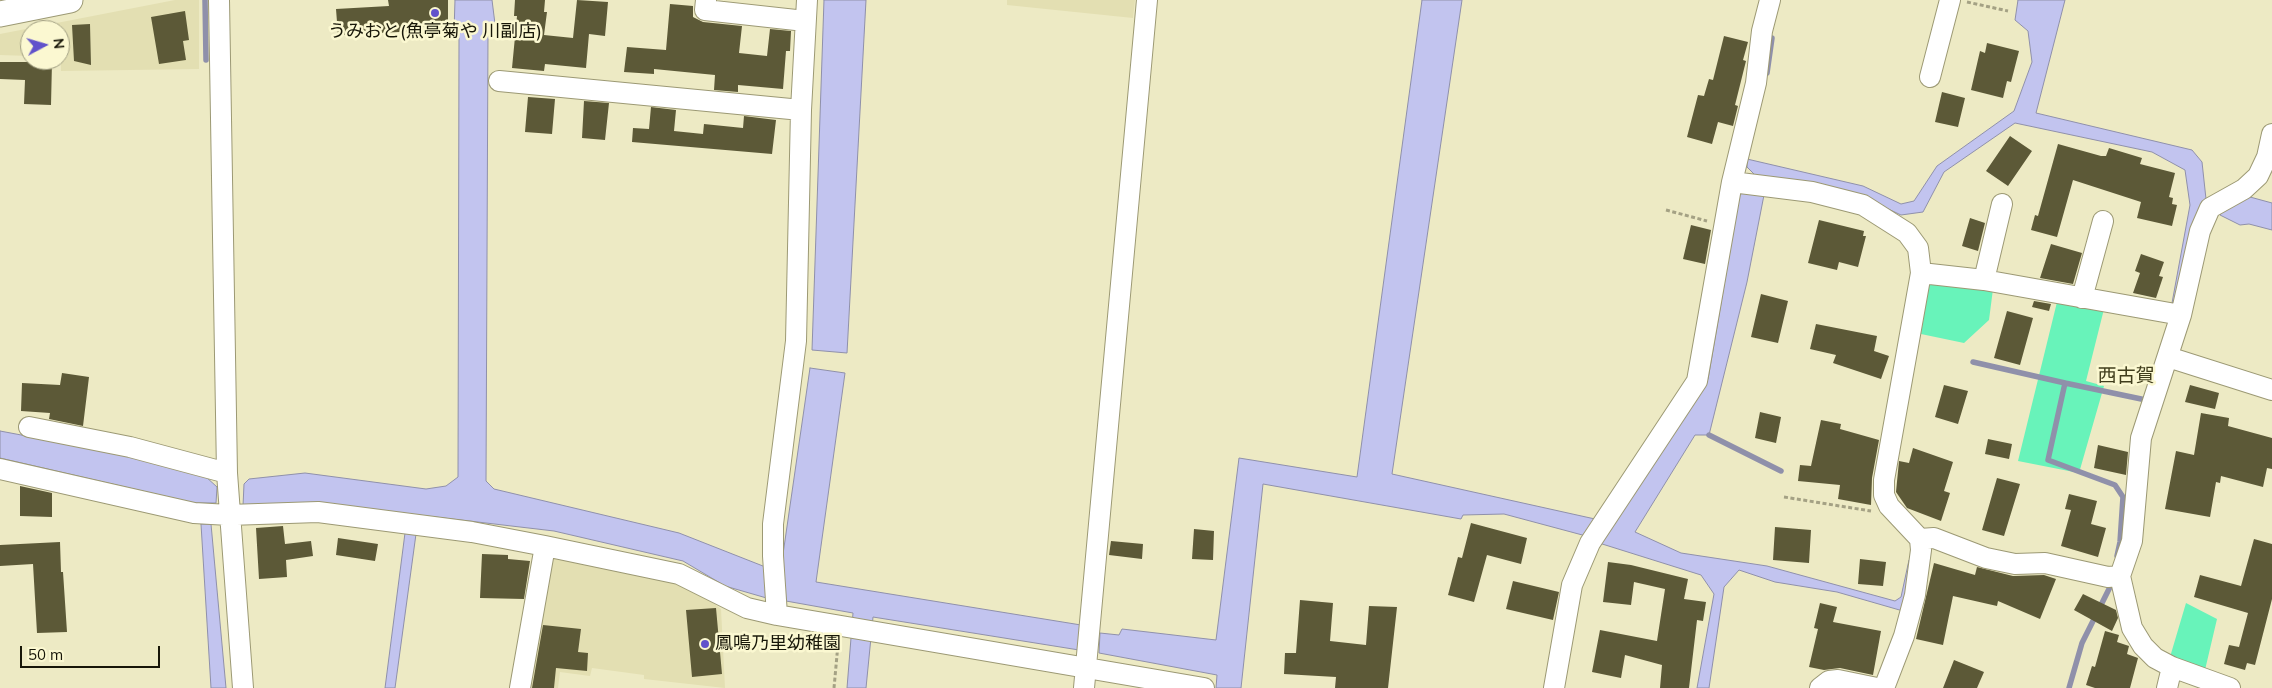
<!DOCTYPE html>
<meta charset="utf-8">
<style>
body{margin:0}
#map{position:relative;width:2272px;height:688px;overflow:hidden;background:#edeac4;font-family:Mulish,sans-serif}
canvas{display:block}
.north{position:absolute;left:20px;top:20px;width:50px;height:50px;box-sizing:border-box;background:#fbf8d1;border:1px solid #a09e81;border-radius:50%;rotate:84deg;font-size:14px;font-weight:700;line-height:20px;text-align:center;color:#171608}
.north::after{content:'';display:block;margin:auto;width:18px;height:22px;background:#6152cb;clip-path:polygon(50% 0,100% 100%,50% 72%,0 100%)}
.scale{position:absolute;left:20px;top:646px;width:140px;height:22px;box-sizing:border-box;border:2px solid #171608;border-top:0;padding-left:6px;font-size:15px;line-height:18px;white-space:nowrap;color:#171608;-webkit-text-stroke:4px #fbf8d1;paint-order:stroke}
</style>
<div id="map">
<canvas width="2272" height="688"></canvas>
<div class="north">N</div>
<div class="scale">50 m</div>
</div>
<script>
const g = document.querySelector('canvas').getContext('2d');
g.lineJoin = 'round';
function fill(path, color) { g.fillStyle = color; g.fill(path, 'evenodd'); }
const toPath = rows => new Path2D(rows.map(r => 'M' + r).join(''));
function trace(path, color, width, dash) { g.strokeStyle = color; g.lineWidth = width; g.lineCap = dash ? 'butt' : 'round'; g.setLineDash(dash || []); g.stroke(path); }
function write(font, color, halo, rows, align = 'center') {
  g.font = font + ' Mulish,"Noto Sans JP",sans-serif'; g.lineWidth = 5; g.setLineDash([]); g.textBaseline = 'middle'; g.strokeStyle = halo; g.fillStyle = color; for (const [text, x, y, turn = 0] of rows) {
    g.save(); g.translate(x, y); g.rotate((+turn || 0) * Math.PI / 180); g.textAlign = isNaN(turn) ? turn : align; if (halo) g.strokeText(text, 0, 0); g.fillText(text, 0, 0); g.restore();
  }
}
fill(toPath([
 [175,0,199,0,199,69,61,71,60,30,30,30,30,56,0,55,0,34],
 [1007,0,1135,0,1133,18,1007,5],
 [551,551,669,577,698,592,721,609,725,688,644,679,644,675,592,668,590,676,560,672,558,688,525,688]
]), '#e3dfb2');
fill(toPath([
 [1929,283,1993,289,1989,320,1964,343,1921,334],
 [2058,298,2104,309,2086,381,2104,386,2079,473,2018,461],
 [2186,603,2217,619,2205,670,2170,657]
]), '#68f3ba');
const water = toPath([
 [455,0,492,0,495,24,488,32,486,481,494,489,679,533,768,568,770,599,725,586,683,561,554,531,316,503,243,506,244,484,249,479,305,473,426,489,446,486,458,477,459,38,454,32,455,0],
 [824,0,866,0,847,353,812,350,824,0],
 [1422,0,1462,0,1392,474,1613,523,1708,379,1740,192,1764,195,1747,282,1709,435,1695,435,1635,532,1681,553,1767,566,1895,601,1901,597,1909,560,1912,561,1903,611,1837,592,1775,582,1739,570,1724,587,1709,688,1697,688,1714,594,1701,575,1599,543,1601,540,1504,514,1463,515,1461,519,1263,484,1241,688,1216,688,1217,675,1099,653,1100,633,1119,635,1122,629,1216,640,1239,458,1357,477,1422,0],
 [2018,0,2065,0,2036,113,2192,150,2202,162,2206,199,2176,300,2172,303,2190,205,2185,170,2152,152,2015,123,1944,172,1923,212,1901,215,1863,197,1759,179,1747,167,1747,159,1863,186,1901,204,1914,201,1937,166,2014,111,2032,62,2028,31,2015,20,2018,0],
 [2250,197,2272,203,2272,230,2249,224,2240,225,2220,215,2224,210,2250,197],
 [810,368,845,373,816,582,1081,625,1079,650,873,617,866,688,847,688,853,613,786,601,782,561,810,368],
 [0,431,127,455,205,476,217,487,216,503,194,503,0,458,0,431],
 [201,524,211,524,226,688,211,688,201,524],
 [405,533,416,534,395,688,385,688,405,533]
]);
fill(water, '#c2c4ef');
trace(water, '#8f90aa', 1);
trace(toPath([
 [205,0,206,60],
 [1767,73,1772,38],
 [1973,362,2065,383],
 [1709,435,1781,471],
 [2117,556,2120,542,2123,497,2115,485,2048,460,2065,383,2146,400,2147,397],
 [2069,688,2082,643,2110,587]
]), '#8f90aa', 5.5);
fill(toPath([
 [388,0,448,0,448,27,417,27,418,31,338,35,336,9,389,6],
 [515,0,545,0,544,12,547,12,544,35,573,38,577,0,608,2,605,36,589,34,586,68,545,64,544,71,512,68,517,16,514,16],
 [670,4,693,6,693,17,703,22,742,26,739,53,767,56,770,29,791,31,790,51,786,51,783,89,738,85,738,92,714,90,715,75,654,69,654,74,624,72,627,47,666,50],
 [185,11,189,40,183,41,186,60,159,64,151,17],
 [90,24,91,65,74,61,72,25],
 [1724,36,1748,42,1743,60,1746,61,1735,105,1738,106,1733,126,1718,122,1712,144,1687,137,1698,95,1704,96,1709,79,1713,80],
 [1987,43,2019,51,2011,82,2007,81,2003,98,1971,90,1980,51,1985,53],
 [0,62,52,62,51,105,24,104,25,80,0,79],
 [1942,92,1965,98,1958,127,1935,122],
 [528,97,555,99,552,134,525,132],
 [584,101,609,103,605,140,582,138],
 [651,107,676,110,674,131,703,134,704,124,743,128,744,116,776,120,772,154,632,142,633,128,649,129],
 [2010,136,2032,151,2008,186,1986,171],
 [2058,144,2101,156,2106,156,2109,148,2142,158,2140,164,2175,173,2169,197,2173,198,2172,204,2177,205,2172,226,2137,218,2141,202,2073,180,2057,237,2031,230,2035,215,2038,216],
 [1970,218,1985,223,1978,251,1962,246],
 [1819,220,1864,231,1863,236,1866,236,1858,267,1839,262,1837,270,1808,263],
 [1691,225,1711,230,1705,264,1683,259],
 [2051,244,2082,253,2073,284,2040,278],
 [2141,254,2164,262,2159,276,2163,277,2156,298,2133,293,2140,273,2135,271],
 [1761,294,1788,301,1778,343,1751,337],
 [2034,301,2051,304,2049,311,2032,307],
 [2007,311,2033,318,2020,365,1994,358],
 [1816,324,1877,336,1874,351,1889,356,1881,379,1833,363,1836,355,1810,349],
 [62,373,89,377,83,426,49,419,50,413,21,411,22,383,60,385],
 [1944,385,1968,391,1958,424,1935,417],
 [2190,385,2219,393,2215,409,2185,402],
 [1760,412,1781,417,1776,443,1755,438],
 [2201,413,2229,418,2228,426,2272,438,2272,469,2267,468,2263,487,2221,476,2220,483,2216,482,2210,517,2165,509,2176,451,2194,455],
 [1821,420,1841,424,1840,429,1879,440,1872,478,1871,505,1838,499,1840,485,1798,481,1800,465,1811,466],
 [1988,439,2012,444,2009,459,1985,454],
 [2098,445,2128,452,2126,475,2094,468],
 [1913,448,1953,462,1944,491,1950,493,1941,521,1907,508,1896,492,1899,461,1909,463],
 [1997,478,2020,484,2004,536,1982,530],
 [20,486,52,493,52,517,20,516],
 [2069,494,2097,501,2091,524,2106,528,2098,557,2061,546,2071,510,2065,509],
 [1471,523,1527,538,1521,564,1487,555,1474,602,1448,595,1458,557,1462,558],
 [283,526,285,544,311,541,313,556,286,560,287,577,259,579,256,528],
 [1775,527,1811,530,1809,563,1773,560],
 [1194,529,1214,531,1213,560,1192,559],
 [338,538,378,544,375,561,336,555],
 [2254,539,2272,544,2272,599,2255,665,2247,663,2245,670,2224,664,2229,645,2239,647,2248,613,2194,597,2200,575,2241,586],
 [1111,541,1143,544,1142,559,1109,555],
 [60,542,61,572,63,572,67,632,37,633,33,564,0,566,0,545],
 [482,554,508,555,508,559,530,561,524,599,480,598],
 [1860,559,1886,562,1883,586,1858,584],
 [1608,562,1631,565,1688,579,1684,599,1706,602,1703,621,1697,620,1689,688,1660,688,1662,665,1625,655,1621,678,1592,672,1600,630,1657,641,1665,589,1634,582,1631,605,1603,602],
 [1934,563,1975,575,1977,567,2013,576,2044,575,2056,579,2040,619,1998,601,1997,606,1953,596,1943,645,1916,639],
 [1513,581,1559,592,1553,620,1506,609],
 [2083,594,2116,610,2118,618,2112,631,2074,610],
 [1300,600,1333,603,1330,641,1366,645,1369,606,1397,607,1388,688,1335,688,1336,677,1284,674,1285,653,1296,653],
 [1820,603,1837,607,1833,622,1881,631,1873,675,1840,668,1824,670,1809,667,1818,629,1814,628],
 [716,608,722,674,692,677,686,610],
 [543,625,581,629,578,652,588,653,587,671,556,668,554,688,532,688],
 [2105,631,2119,635,2117,642,2129,646,2127,654,2138,658,2130,688,2095,688,2086,685,2092,666,2095,667],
 [1954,660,1984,672,1977,688,1943,688]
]), '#5c5937');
const minor = toPath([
 [219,0,227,473,243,688],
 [706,0,705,10,805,21],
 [1930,77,1950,0],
 [499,81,801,110],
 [1732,182,1812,192,1863,205,1907,233,1918,248,1921,273,1884,480,1884,495,1889,506,1920,539,1921,550,1915,595,1904,636,1884,688],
 [1921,273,1984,280,2181,315],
 [1984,280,2002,204],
 [2082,298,2103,221],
 [2168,357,2272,390],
 [29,427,130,447,227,473],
 [0,469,194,513,229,515,318,512,472,532,545,546,679,574,747,608,777,615,1204,688],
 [1920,539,1934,538,1986,558,2015,564,2045,563,2108,577,2120,576],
 [777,615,773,556,773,524,796,341,801,110,807,0],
 [520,688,545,546],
 [1084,688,1147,0],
 [1554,688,1572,585,1590,543,1697,381,1732,182,1756,83,1762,31,1770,0],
 [1820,688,1829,681,1838,680,1877,688],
 [2167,688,2172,667],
 [2230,688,2172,667,2155,658,2143,646,2132,628,2120,576,2132,541,2141,438,2181,315,2200,231,2210,208,2244,189,2258,176,2267,157,2272,134]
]);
const major = toPath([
 [0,14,70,0]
]);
trace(minor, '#9c9974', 22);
trace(major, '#9c9974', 27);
trace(toPath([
 [1967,2,2008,11],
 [1666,210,1707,221],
 [1784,497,1871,511],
 [834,688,838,644]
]), '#a4a184', 3, [4, 2.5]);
trace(minor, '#fff', 20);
trace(major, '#fff', 25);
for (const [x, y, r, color] of [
 [435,13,5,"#6152cb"],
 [705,644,5,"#6152cb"]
]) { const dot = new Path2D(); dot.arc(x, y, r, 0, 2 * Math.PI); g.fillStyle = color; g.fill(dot); trace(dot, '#fbf8d1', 2); }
write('18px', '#171608', '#fbf8d1', [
 ["うみおと(魚亭菊や 川副店)",435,32],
 ["鳳鳴乃里幼稚園",715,644,"left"]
]);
write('19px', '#403d1c', '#fbf8d1', [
 ["西古賀",2126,376]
]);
</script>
